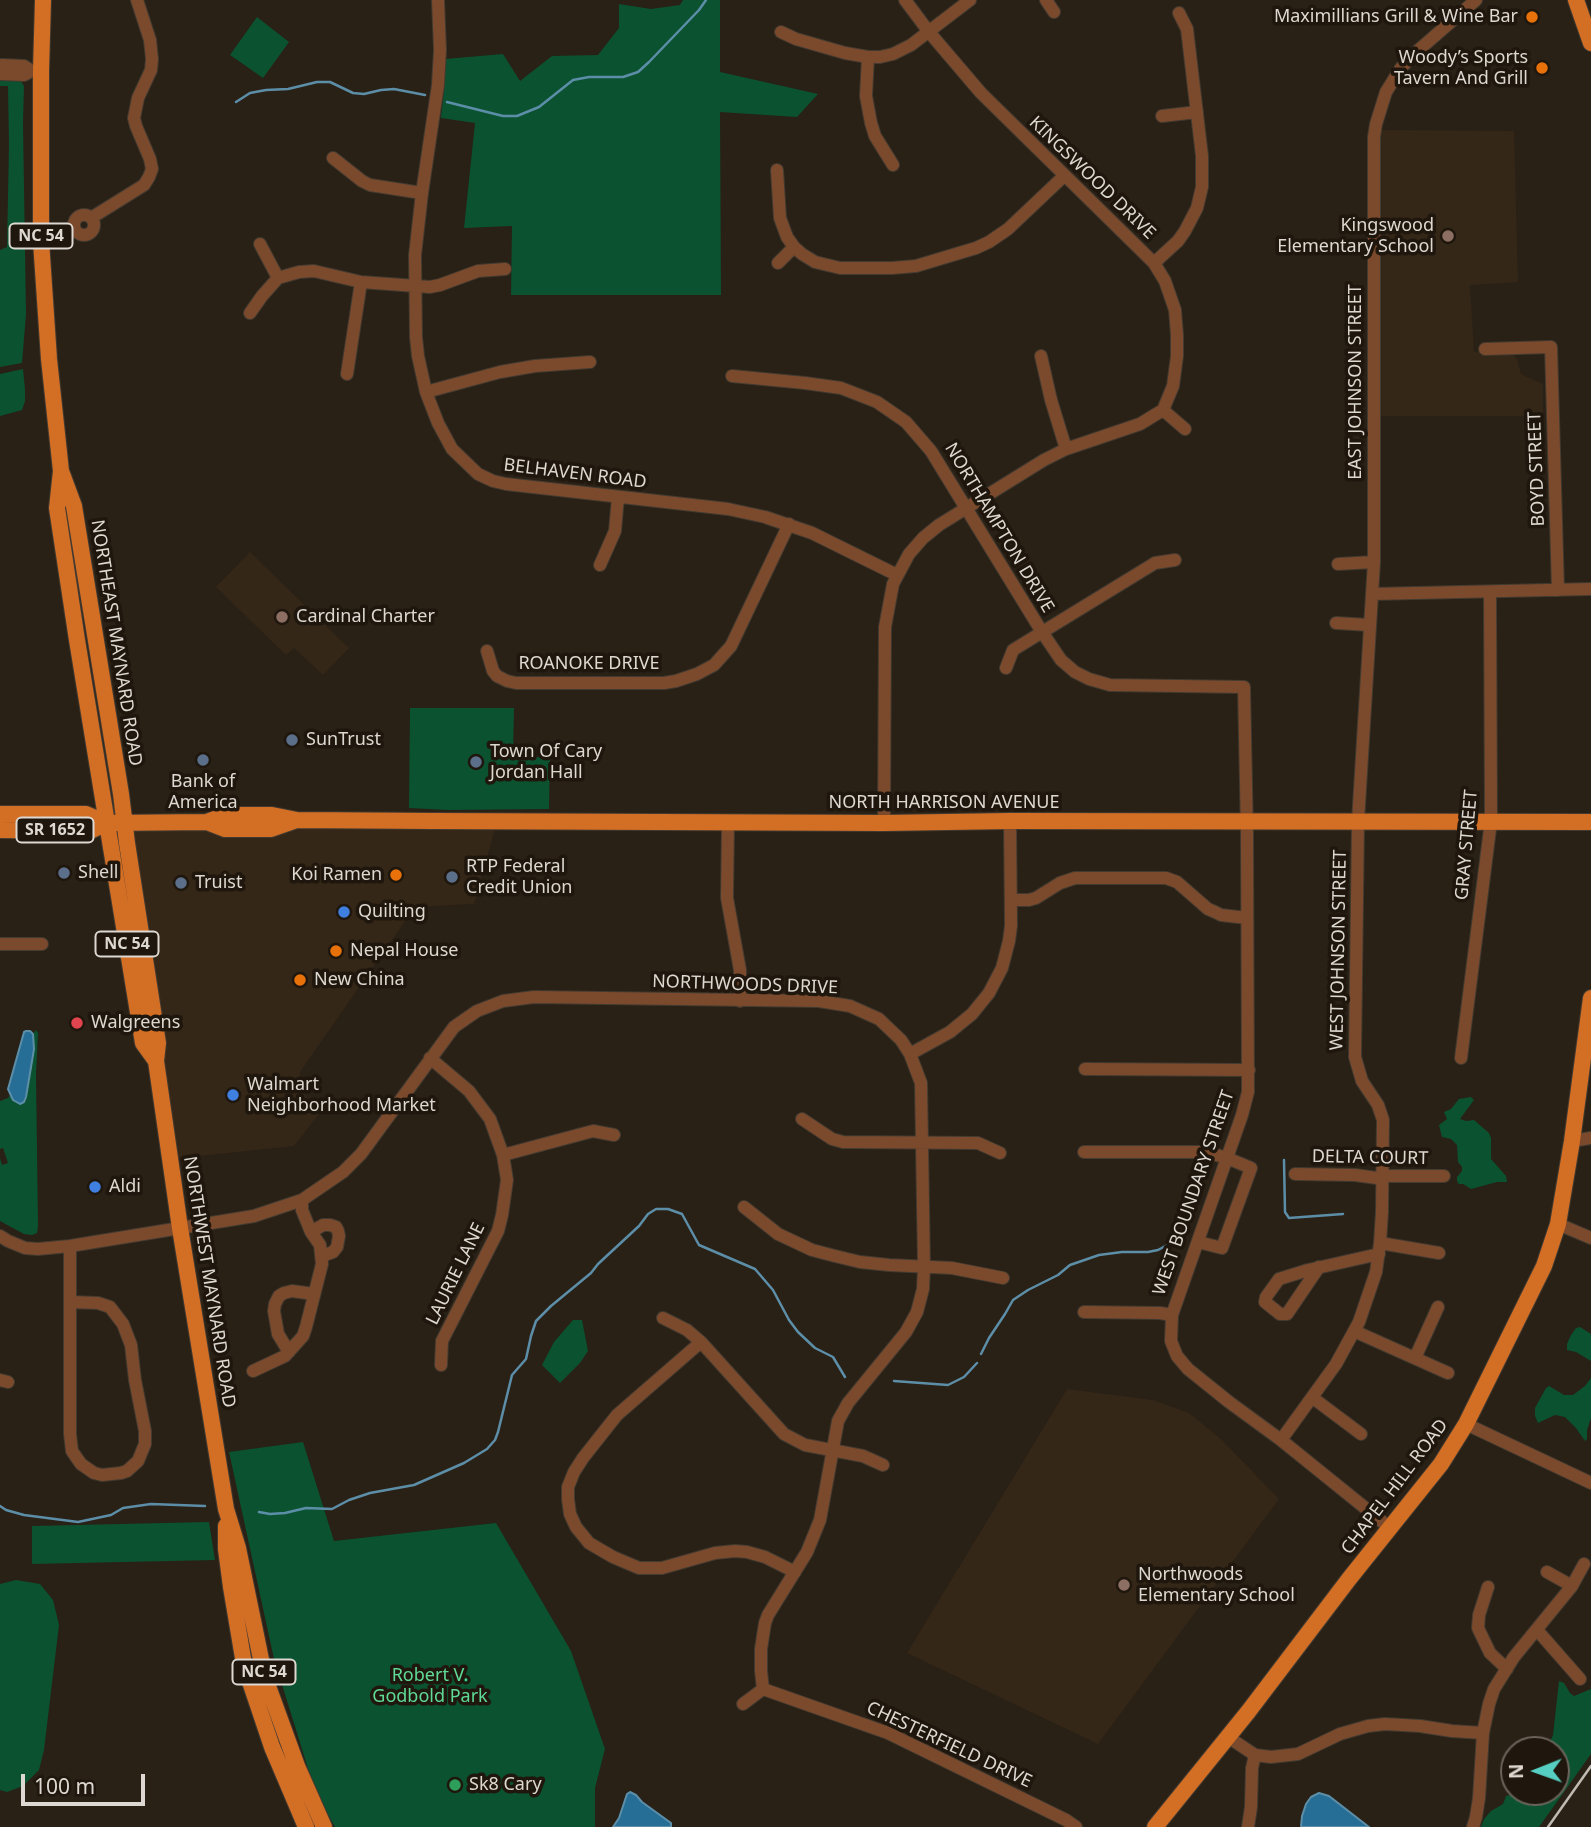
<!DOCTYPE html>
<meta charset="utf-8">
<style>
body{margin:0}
#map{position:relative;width:1591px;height:1827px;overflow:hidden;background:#292016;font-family:"Noto Sans",sans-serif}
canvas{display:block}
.north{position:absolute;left:1500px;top:1736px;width:70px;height:70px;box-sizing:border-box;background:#1f170d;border:2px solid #6b645b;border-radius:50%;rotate:269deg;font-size:19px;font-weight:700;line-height:28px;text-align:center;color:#ddd8d1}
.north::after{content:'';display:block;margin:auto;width:24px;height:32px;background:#57cec2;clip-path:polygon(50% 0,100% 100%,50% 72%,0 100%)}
.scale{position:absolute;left:21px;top:1774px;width:124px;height:32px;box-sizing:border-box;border:4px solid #ddd8d1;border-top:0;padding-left:9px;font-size:21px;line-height:24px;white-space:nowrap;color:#ddd8d1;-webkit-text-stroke:5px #1f170d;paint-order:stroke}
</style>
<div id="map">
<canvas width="1591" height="1827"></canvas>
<div class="north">N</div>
<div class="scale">100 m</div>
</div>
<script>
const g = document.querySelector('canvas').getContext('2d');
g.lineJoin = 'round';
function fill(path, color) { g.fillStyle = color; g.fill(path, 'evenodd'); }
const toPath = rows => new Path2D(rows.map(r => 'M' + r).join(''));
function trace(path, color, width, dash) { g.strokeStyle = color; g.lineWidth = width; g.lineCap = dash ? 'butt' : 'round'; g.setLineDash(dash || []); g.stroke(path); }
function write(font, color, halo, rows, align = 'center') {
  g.font = font + ' "Noto Sans",sans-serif'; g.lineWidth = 7; g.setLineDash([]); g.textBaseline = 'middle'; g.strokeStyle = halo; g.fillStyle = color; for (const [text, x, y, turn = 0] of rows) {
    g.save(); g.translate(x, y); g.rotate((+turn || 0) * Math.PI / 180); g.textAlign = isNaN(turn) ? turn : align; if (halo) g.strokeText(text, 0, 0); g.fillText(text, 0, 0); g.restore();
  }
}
fill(toPath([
 [1381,130,1514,131,1518,282,1470,285,1474,352,1513,354,1517,359,1521,374,1543,384,1543,416,1378,416,1379,139],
 [250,552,349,648,323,675,294,648,286,655,216,587],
 [497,822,474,904,415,907,300,1072,302,1091,320,1113,294,1146,170,1159,107,823],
 [1067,1389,1153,1400,1189,1413,1221,1439,1279,1499,1098,1744,907,1653]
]), '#342717');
fill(toPath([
 [683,0,720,0,720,72,818,94,797,117,720,112,721,295,511,295,512,226,464,228,475,123,441,118,445,79,445,59,503,54,520,81,552,56,598,55,619,28,619,4,651,9,680,5],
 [257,17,289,42,263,78,230,55],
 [19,78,24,86,23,123,26,314,22,363,0,367,0,250,7,247,9,144,8,86,0,86,0,79],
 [23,369,25,389,25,401,22,410,0,416,0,374],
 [410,708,514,708,513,757,550,757,549,809,448,810,409,808],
 [36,1030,38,1033,36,1073,38,1226,37,1233,32,1235,24,1234,0,1221,0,1158,2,1165,8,1163,3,1148,0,1149,0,1101,8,1098,10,1095,13,1100,34,1040,33,1034],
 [1471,1097,1474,1100,1460,1119,1466,1121,1474,1120,1489,1133,1491,1138,1491,1159,1506,1176,1507,1182,1497,1182,1471,1189,1463,1184,1459,1184,1457,1181,1457,1177,1462,1171,1462,1167,1458,1162,1457,1145,1451,1139,1442,1137,1439,1125,1447,1119,1444,1112,1451,1109,1459,1099],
 [573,1320,582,1320,588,1351,580,1363,560,1383,542,1365,554,1342],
 [1580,1327,1591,1334,1591,1361,1576,1352,1567,1350,1567,1344,1571,1335,1576,1328],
 [1591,1378,1591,1418,1587,1430,1587,1439,1585,1441,1576,1428,1565,1417,1555,1415,1538,1423,1535,1416,1535,1408,1546,1388,1549,1386,1564,1395,1573,1395,1585,1386],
 [303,1442,334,1541,496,1523,571,1651,605,1749,595,1788,595,1827,335,1827,315,1791,274,1659,229,1452],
 [209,1522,215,1560,32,1564,32,1526],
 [16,1580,40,1584,53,1600,59,1625,44,1750,39,1770,23,1786,7,1792,0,1790,0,1584],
 [1559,1681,1564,1683,1570,1693,1574,1696,1591,1689,1591,1754,1539,1827,1481,1827,1484,1819,1491,1811,1503,1804,1506,1796,1521,1792,1556,1792,1556,1750,1536,1750,1540,1742,1549,1744,1553,1735]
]), '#0b5231');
const water = toPath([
 [26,1031,30,1031,33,1034,34,1049,26,1097,24,1102,20,1104,13,1100,8,1089,24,1032,26,1031],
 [630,1792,636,1795,642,1802,671,1823,671,1827,613,1827,619,1818,627,1794,630,1792],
 [1319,1793,1329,1796,1369,1827,1301,1827,1302,1816,1306,1804,1311,1797,1319,1793]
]);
fill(water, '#266e96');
trace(water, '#5d8ea8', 2);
trace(toPath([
 [236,102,250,93,266,90,288,89,317,82,330,82,353,93,364,94,381,90,394,89,425,95],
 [447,102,503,116,517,116,539,107,573,80,589,77,623,77,638,72,649,62,699,10,706,0],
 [1284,1160,1285,1212,1289,1218,1343,1214],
 [981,1354,989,1338,1005,1314,1013,1300,1028,1290,1058,1275,1070,1265,1099,1255,1122,1252,1148,1252,1158,1250,1171,1243,1185,1205,1198,1192],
 [894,1381,948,1385,964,1377,977,1363],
 [0,1506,6,1510,24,1515,78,1522,111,1515,123,1508,151,1504,205,1506],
 [259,1512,270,1514,285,1513,306,1508,332,1509,349,1500,370,1493,414,1485,464,1463,487,1449,495,1440,498,1432,512,1375,526,1359,531,1336,536,1321,551,1306,591,1273,598,1264,639,1226,648,1214,656,1209,668,1209,682,1214,699,1245,755,1269,773,1290,789,1320,798,1332,815,1348,833,1357,845,1377]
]), '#5d8ea8', 2.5);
const minor = toPath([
 [438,0,440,50,438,85,422,193,415,255,416,337,418,356,426,392,438,423,452,449,478,474,493,481,506,484,728,509,765,517,812,533,897,575],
 [1046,0,1054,12],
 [781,32,796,39,845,53,868,57,880,57,893,54,911,45,970,0],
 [868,57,866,96,871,123,875,136,893,165],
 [0,67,2,65,24,66,32,71],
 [0,74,24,75,32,71,41,71],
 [1162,116,1197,112],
 [333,158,362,181,370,185,422,193],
 [777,170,780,218,787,237,794,247,802,254,815,262,840,268,892,268,916,266,976,248,989,242,1008,229,1064,176],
 '74 225a10 10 0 1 1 20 0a10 10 0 1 1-20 0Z',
 [91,218,144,185,149,177,152,169,150,159,136,126,134,118,138,98,151,70,152,59,150,40,137,0],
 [260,244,278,278],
 [778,263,794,247],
 [1154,263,1178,241,1185,231,1197,208,1202,187,1202,156,1187,29,1179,13],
 [250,313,262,296,278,278,299,272,314,271,361,282,430,287,440,285,478,271,505,269],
 [1485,349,1551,347,1558,590],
 [1041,356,1051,400,1066,449],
 [347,374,361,282],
 [732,376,805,383,841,388,877,402,906,422,931,451,1042,632,1061,660,1075,672,1089,679,1110,685,1244,687,1247,833,1248,1092,1242,1115,1172,1315,1171,1341,1177,1356,1188,1369,1229,1402,1281,1440,1390,1528],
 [426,392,500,372,535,366,590,362],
 [1163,410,1185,429],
 [1338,564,1374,562],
 [600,565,615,531,618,497],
 [1372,594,1591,589],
 [1336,623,1369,625],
 [487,651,493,671,497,676,507,681,516,683,664,683,676,681,697,674,714,665,731,646,789,524],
 [1006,668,1013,650,1155,563,1175,560],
 [728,822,727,898,740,970,740,1001],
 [884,823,885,627,893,584,909,554,923,538,939,525,1044,460,1066,449,1140,424,1163,410,1173,386,1177,356,1177,335,1175,310,1165,281,1154,263,981,93,929,32,905,0],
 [1011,900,1029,900,1036,898,1060,883,1075,878,1166,878,1177,882,1208,909,1215,912,1221,915,1247,918],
 [0,944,42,944],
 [910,1054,950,1032,972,1014,989,993,1002,968,1009,941,1011,926,1010,821],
 [430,1058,469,1091,490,1119,503,1155,507,1180,502,1215,498,1231,442,1341,441,1365],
 [1461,1058,1491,821,1490,592],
 [1085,1069,1249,1070],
 [802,1119,832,1139,843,1142,978,1143,1000,1153],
 [1572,1141,1591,1138],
 [1084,1152,1206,1152,1227,1158,1251,1168,1222,1248,1198,1242],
 [503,1155,593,1131,614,1135],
 [1295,1174,1355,1175,1377,1178,1383,1176,1444,1176],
 [744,1207,778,1234,812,1250,835,1256,860,1262,889,1265,952,1268,1003,1278],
 [1558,1224,1591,1238],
 [311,1232,323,1225,330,1225,336,1227,338,1231,339,1236,337,1247,333,1252,322,1256],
 [0,1236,8,1241,25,1248,38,1249,70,1246,254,1216,302,1200,343,1172,361,1154,454,1027,477,1011,503,1001,534,997,819,1001,850,1006,879,1019,901,1040,910,1054,921,1083,924,1267,923,1289,917,1312,906,1332,848,1403,838,1421,820,1520,807,1552,768,1615,765,1623,761,1649,761,1671,763,1689],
 [1380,1243,1439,1253],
 [70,1246,70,1302],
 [1319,1267,1287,1314,1280,1314,1265,1302,1266,1297,1279,1279,1308,1270,1379,1254],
 [70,1302,98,1303,110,1307,123,1324,131,1345,135,1380,145,1431,145,1444,138,1461,127,1471,121,1473,102,1475,94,1473,81,1464,72,1451,70,1434,70,1302],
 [1084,1312,1160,1313,1172,1315],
 [663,1318,687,1330,701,1342,784,1434,805,1445,863,1456,883,1465],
 [1354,1331,1448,1373],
 [701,1342,617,1415,583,1458,574,1472,568,1487,568,1499,570,1514,576,1527,589,1543,613,1557,639,1568,662,1568,715,1553,735,1551,747,1552,765,1557,795,1572],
 [289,1352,278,1334,274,1311,275,1304,279,1296,284,1293,292,1291,314,1294],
 [1415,1358,1438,1307],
 [253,1371,285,1356,303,1336,306,1327,322,1264,320,1245,311,1232,302,1210,302,1200],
 [0,1380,8,1382],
 [1313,1398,1361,1434],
 [1466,1424,1591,1483],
 [1281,1440,1336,1364,1359,1322,1376,1272,1380,1243,1382,1212,1383,1120,1378,1105,1362,1081,1355,1057,1358,821,1374,562,1374,137,1376,124,1386,92,1401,68,1414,54,1476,0],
 [1547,1572,1572,1586],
 [1488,1587,1479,1615,1478,1628,1490,1653,1507,1669],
 [1537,1630,1580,1679],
 [763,1689,888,1733,1066,1820,1076,1827],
 [743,1704,763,1689],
 [1228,1737,1255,1755,1271,1757,1298,1754,1340,1734,1368,1726,1385,1724,1420,1726,1452,1731,1483,1733],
 [1248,1827,1251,1807,1252,1768,1255,1755],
 [1473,1827,1476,1817,1479,1798,1483,1733,1489,1704,1494,1689,1514,1657,1572,1586,1584,1564]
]);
const major = toPath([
 [43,0,41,71,41,241,49,359,61,471,57,508,77,640,143,1043,156,1061],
 [1576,0,1591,43],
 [61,471,74,506,121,794,127,843,158,1043,156,1061,180,1228,226,1509,238,1548,262,1664,269,1689,297,1766,324,1827],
 [0,814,86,814,107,823,207,822,225,829,271,829,294,821],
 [207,822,225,815,272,815,297,820,433,821,884,823,1010,821,1591,822],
 [0,830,90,831,107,823],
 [226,1526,226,1549,231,1587,244,1664,272,1747,306,1827],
 [1155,1827,1248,1712,1349,1579,1441,1464,1466,1424,1544,1266,1558,1224,1572,1141,1591,998]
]);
trace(minor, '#423a30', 14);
trace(major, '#423a30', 18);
trace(minor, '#7b4a2c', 12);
trace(major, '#d36e25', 16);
trace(toPath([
 [1548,1827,1591,1766]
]), '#bfbab2', 2.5);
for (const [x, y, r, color] of [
 [1532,17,7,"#e8710a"],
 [1542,68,7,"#e8710a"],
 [1448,236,7,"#8d6e63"],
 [282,617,7,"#8d6e63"],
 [292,740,7,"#5c6f8a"],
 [203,760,7,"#5c6f8a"],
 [476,762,7,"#5c6f8a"],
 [64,873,7,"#5c6f8a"],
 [396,875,7,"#e8710a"],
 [452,877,7,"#5c6f8a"],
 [181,883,7,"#5c6f8a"],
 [344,912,7,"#3f7fe0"],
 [336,951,7,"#e8710a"],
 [300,980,7,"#e8710a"],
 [77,1023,7,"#e0444e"],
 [233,1095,7,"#3f7fe0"],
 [95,1187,7,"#3f7fe0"],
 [1124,1585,7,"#8d6e63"],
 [455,1785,7,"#2e9e5b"]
]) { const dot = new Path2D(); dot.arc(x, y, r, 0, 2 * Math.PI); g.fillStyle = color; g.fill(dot); trace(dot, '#1f170d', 2.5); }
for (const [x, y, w] of [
 [41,236,63],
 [55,830,77],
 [127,944,63],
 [264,1672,63]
]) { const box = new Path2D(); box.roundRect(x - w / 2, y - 12.5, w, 25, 5); g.fillStyle = '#1f170d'; g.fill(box); trace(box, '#ddd8d1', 2); }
write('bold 16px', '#ddd8d1', null, [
 ["NC 54",41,236],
 ["SR 1652",55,830],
 ["NC 54",127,944],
 ["NC 54",264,1672]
]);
write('18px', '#ddd8d1', '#1f170d', [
 ["Maximillians Grill & Wine Bar",1518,17,"right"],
 ["Woody’s Sports",1528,58,"right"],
 ["Tavern And Grill",1528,79,"right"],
 ["Kingswood",1434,226,"right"],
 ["Elementary School",1434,247,"right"],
 ["Cardinal Charter",296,617],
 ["SunTrust",306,740],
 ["Town Of Cary",490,752],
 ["Jordan Hall",490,773],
 ["Bank of",203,782,"center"],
 ["America",203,803,"center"],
 ["RTP Federal",466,867],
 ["Credit Union",466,888],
 ["Shell",78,873],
 ["Koi Ramen",382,875,"right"],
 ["Truist",195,883],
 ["Quilting",358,912],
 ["Nepal House",350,951],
 ["New China",314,980],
 ["Walgreens",91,1023],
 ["Walmart",247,1085],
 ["Neighborhood Market",247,1106],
 ["Aldi",109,1187],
 ["Northwoods",1138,1575],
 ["Elementary School",1138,1596],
 ["Sk8 Cary",469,1785]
], 'left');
write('18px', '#ddd8d1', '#1f170d', [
 ["KINGSWOOD DRIVE",1092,178,44],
 ["EAST JOHNSON STREET",1356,382,-90],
 ["BOYD STREET",1537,469,-92],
 ["BELHAVEN ROAD",575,474,7],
 ["NORTHAMPTON DRIVE",999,528,59],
 ["NORTHEAST MAYNARD ROAD",116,643,81],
 ["ROANOKE DRIVE",589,664],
 ["NORTH HARRISON AVENUE",944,803],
 ["GRAY STREET",1467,845,-85],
 ["WEST JOHNSON STREET",1339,950,-89],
 ["NORTHWOODS DRIVE",745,985,2],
 ["DELTA COURT",1370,1158,1],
 ["WEST BOUNDARY STREET",1194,1193,-71],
 ["LAURIE LANE",456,1274,-64],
 ["NORTHWEST MAYNARD ROAD",209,1282,81],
 ["CHAPEL HILL ROAD",1395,1487,-53],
 ["CHESTERFIELD DRIVE",949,1745,25]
]);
write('18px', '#5fda97', '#1f170d', [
 ["Robert V.",430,1676],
 ["Godbold Park",430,1697]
]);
</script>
